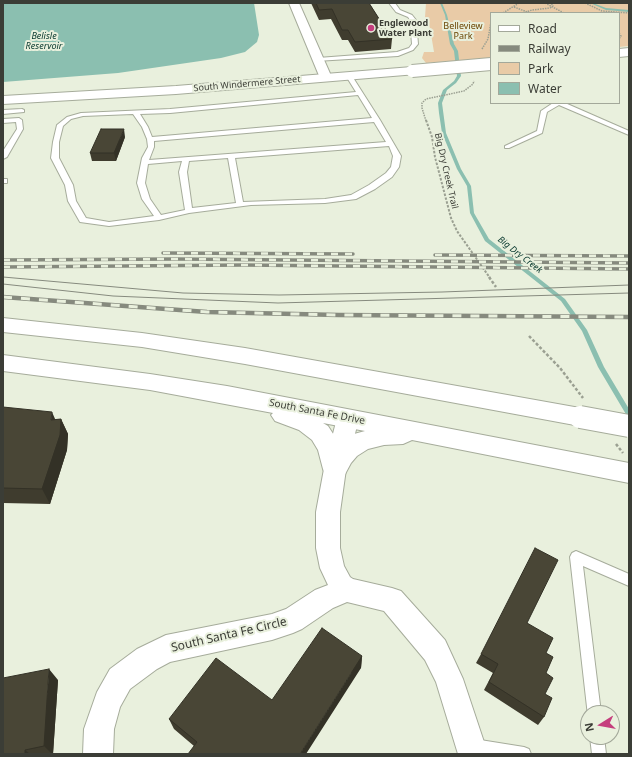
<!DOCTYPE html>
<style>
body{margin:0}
#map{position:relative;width:632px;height:757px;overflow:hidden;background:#e9f0dd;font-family:"Noto Sans",sans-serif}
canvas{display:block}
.frame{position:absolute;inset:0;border:4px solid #3b3d36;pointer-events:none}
.legend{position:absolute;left:490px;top:12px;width:130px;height:92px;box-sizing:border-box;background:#e9f0dd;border:1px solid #a3a89a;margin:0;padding:5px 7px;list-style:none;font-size:12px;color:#3b3d36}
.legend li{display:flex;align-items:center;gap:8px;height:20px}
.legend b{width:20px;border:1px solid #a3a89a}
.north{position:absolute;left:580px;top:705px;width:40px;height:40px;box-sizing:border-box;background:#e9f0dd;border:1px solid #a3a89a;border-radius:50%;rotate:259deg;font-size:11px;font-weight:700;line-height:16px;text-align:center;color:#3b3d36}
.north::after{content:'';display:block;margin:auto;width:14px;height:18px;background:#c53e7d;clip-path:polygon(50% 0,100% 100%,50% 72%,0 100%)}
</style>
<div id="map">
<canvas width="632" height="757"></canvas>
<div class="frame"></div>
<ul class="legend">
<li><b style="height:5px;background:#fff"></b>Road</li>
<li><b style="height:5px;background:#868a7e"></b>Railway</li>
<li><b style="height:11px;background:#e9cba7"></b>Park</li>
<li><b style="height:11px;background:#8bbfb0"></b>Water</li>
</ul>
<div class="north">N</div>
</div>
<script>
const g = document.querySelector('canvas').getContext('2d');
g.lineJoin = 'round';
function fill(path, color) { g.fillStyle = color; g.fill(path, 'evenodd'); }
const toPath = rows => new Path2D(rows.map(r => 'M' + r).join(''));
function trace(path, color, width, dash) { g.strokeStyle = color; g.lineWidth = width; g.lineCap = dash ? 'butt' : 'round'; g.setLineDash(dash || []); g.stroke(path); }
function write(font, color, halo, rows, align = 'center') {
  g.font = font + ' "Noto Sans",sans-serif'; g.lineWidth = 4; g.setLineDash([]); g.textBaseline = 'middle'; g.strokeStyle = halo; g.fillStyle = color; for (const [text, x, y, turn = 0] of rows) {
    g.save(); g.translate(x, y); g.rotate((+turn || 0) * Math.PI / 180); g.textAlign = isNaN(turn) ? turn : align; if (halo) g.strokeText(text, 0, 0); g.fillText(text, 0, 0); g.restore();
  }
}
fill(toPath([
 [426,3,629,3,629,46,619,47,619,13,491,13,491,58,426,63,422,58,424,52,434,52,430,28,425,17]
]), '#e9cba7');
fill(toPath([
 [3,3,254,3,259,35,257,42,245,52,221,58,118,73,3,82]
]), '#8bbfb0');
fill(toPath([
 [440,3,442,3,447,15,454,44,458,51,461,76,456,83,447,90,442,103,446,133,461,169,471,186,474,213,489,239,565,299,587,330,604,367,629,409,629,416,627,416,598,367,582,331,561,301,485,241,470,213,467,186,457,169,442,133,439,113,438,103,443,90,454,81,457,76,454,51,450,44,445,15,440,3],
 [590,3,593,3,606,8,629,10,629,12,606,10,590,3]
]), '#8bbfb0');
const service = toPath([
 [389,3,395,3,400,10,412,15,416,20,418,44,413,50,398,56,316,61,315,60,318,58,397,52,409,48,412,44,410,20,408,17,396,12,389,3],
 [349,74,352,76,380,120,401,156,399,167,392,177,375,189,356,199,325,203,251,205,189,213,159,220,109,226,80,222,68,201,65,185,51,158,53,142,57,125,67,117,81,113,170,109,356,92,346,76,349,74],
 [358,95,372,118,152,137,148,127,140,114,170,113,358,95],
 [133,114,142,127,147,139,148,147,142,158,137,183,142,199,154,216,109,222,86,218,76,201,73,185,59,158,59,142,63,126,71,119,83,116,133,114],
 [374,122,386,142,149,160,154,147,154,141,374,122],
 [389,146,393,156,391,167,386,173,369,185,351,195,325,199,243,202,235,158,389,146],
 [228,158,236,203,192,208,187,172,189,161,228,158],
 [182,161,179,172,185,210,161,215,150,199,145,183,148,164,182,161],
 [553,103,565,103,629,131,629,135,559,105,547,112,542,133,509,148,505,148,505,146,537,131,541,111,553,103],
 [22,109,24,110,24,112,3,114,3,110,22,109],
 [19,118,22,120,23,129,7,157,3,159,3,151,17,129,16,122,3,123,3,119,19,118],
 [3,179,7,179,7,183,3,183,3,179],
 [576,551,629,574,629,586,583,566,601,713,588,713,588,716,570,557,572,553,576,551],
 [590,737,604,737,606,754,592,754,590,737],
 [474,739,524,747,529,749,531,754,474,753,469,751,467,746,469,741,474,739]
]);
const minor = toPath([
 [289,3,299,3,332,78,330,81,322,81,320,78,289,3],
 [348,410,355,412,359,418,346,469,340,512,340,548,344,566,350,577,353,579,392,588,401,591,445,640,463,679,488,754,458,754,436,682,425,660,384,611,347,602,333,608,302,629,293,633,272,640,170,662,157,669,130,689,120,707,114,729,113,754,83,754,84,729,97,692,110,669,137,649,166,635,272,614,286,609,315,590,328,585,320,568,316,548,316,512,324,469,337,418,341,412,348,410]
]);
const tertiary = toPath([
 [629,48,629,56,619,57,619,49,629,48],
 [412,67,417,68,419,71,417,74,176,94,3,104,3,96,176,86,412,67]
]);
const trunk = toPath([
 [3,318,142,333,245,348,580,408,588,411,592,417,588,423,580,426,245,364,142,347,3,332,3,318],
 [3,355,150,374,227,386,629,463,629,483,412,440,403,444,384,445,368,449,357,456,351,463,344,476,335,479,326,476,323,469,318,450,312,440,299,430,275,421,271,415,273,413,150,390,3,371,3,355],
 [323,423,365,431,354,434,339,443,328,426,323,423]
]);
trace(service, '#a6ac9b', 2);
trace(minor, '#a6ac9b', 2);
trace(tertiary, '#a6ac9b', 2);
trace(trunk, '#a6ac9b', 2);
trace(toPath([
 [545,3,564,13],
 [585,3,602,11,629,13],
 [514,7,530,13],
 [503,13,519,3],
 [523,13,532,10,550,8,553,6,551,3],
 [619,33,621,36,619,39],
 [482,49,488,39,491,22],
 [426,121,422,108,422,103,426,99,464,91,473,84,474,81]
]), '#9ba092', 1.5, [1.5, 1]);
trace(toPath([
 [426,120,432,137,435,157,451,218,457,231,490,278]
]), '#9ba092', 2, [2.5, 1.5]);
trace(toPath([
 [489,277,496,287],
 [529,336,560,368,583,398],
 [616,444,623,453]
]), '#9ba092', 2.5, [3, 2]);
fill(service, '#fff');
fill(minor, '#fff');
fill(tertiary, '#fff');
fill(trunk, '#fff');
trace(toPath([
 [3,277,183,293,279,295,442,292,629,285],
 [3,284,113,296,278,303,629,293]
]), '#868a7e', 1);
const railFar1 = toPath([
 [163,253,353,254],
 [435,255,629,256],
 [3,260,176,259,629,263],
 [3,267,244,265,629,269]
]);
const rail = toPath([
 [3,297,207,312,339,315,629,317]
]);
trace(railFar1, '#868a7e', 3.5);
trace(rail, '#868a7e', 4.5);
trace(railFar1, '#e9f0dd', 2.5, [7]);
trace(rail, '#e9f0dd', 3, [9]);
const tertiaryBridge = toPath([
 [412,71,491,64]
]);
const trunkBridge = toPath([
 [580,417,629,426]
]);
trace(tertiaryBridge, '#a6ac9b', 14, []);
trace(trunkBridge, '#a6ac9b', 24, []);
trace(tertiaryBridge, '#fff', 12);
trace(trunkBridge, '#fff', 22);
fill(toPath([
 [311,3,369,3,392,39,391,49,355,52,348,40,342,40,331,19,319,20],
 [125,137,116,161,92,161,90,153],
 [3,407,55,420,61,419,68,434,67,450,50,504,3,503],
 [527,623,546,653,546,673,544,717,538,725,484,690,493,673,476,663,481,654],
 [362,656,361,668,194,746,174,729,169,719,272,700],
 [58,680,53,754,3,754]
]), '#3f3c2e');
fill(toPath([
 [124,129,125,137,116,161,114,153],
 [52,412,59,428,51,420],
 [61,419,68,434,67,450,50,504,42,489],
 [362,656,361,668,306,754,300,754],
 [49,669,58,680,53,754,52,754,44,746],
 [25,750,30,754,25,754]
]), '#333126');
const building = toPath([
 [316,3,369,3,392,39,355,42,348,30,342,30,332,9,319,10,316,3],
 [101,129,124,129,114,153,90,153,101,129],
 [3,407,52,412,51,420,61,419,60,435,42,489,3,488,3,407],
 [535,548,558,560,527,623,553,638,546,653,553,657,546,673,553,678,545,694,552,698,544,717,489,682,498,664,481,654,535,548],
 [322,628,362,656,300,754,188,754,197,742,169,719,216,658,272,700,322,628],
 [49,669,44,746,25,750,25,754,3,754,3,678,49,669]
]);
fill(building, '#494636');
trace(building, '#333126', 1);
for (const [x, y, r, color] of [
 [371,28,4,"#c53e7d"]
]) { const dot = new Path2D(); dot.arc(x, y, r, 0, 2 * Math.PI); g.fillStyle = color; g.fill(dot); trace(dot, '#e9f0dd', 1.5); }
write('bold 9px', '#3b3d36', '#e9f0dd', [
 ["Englewood",379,23],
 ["Water Plant",379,33]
], 'left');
write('9px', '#6b4503', '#e9f0dd', [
 ["Belleview",463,26],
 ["Park",463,36]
]);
write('italic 9px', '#03342a', '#e9f0dd', [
 ["Belisle",44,36],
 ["Reservoir",44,46],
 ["Big Dry Creek",520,255,38]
]);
write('9px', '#3b3d36', '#e9f0dd', [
 ["South Windermere Street",247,84,-5],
 ["Big Dry Creek Trail",446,171,77]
]);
write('10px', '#3b3d36', '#e9f0dd', [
 ["South Santa Fe Drive",317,412,11]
]);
write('12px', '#3b3d36', '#e9f0dd', [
 ["South Santa Fe Circle",229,635,-13]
]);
</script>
